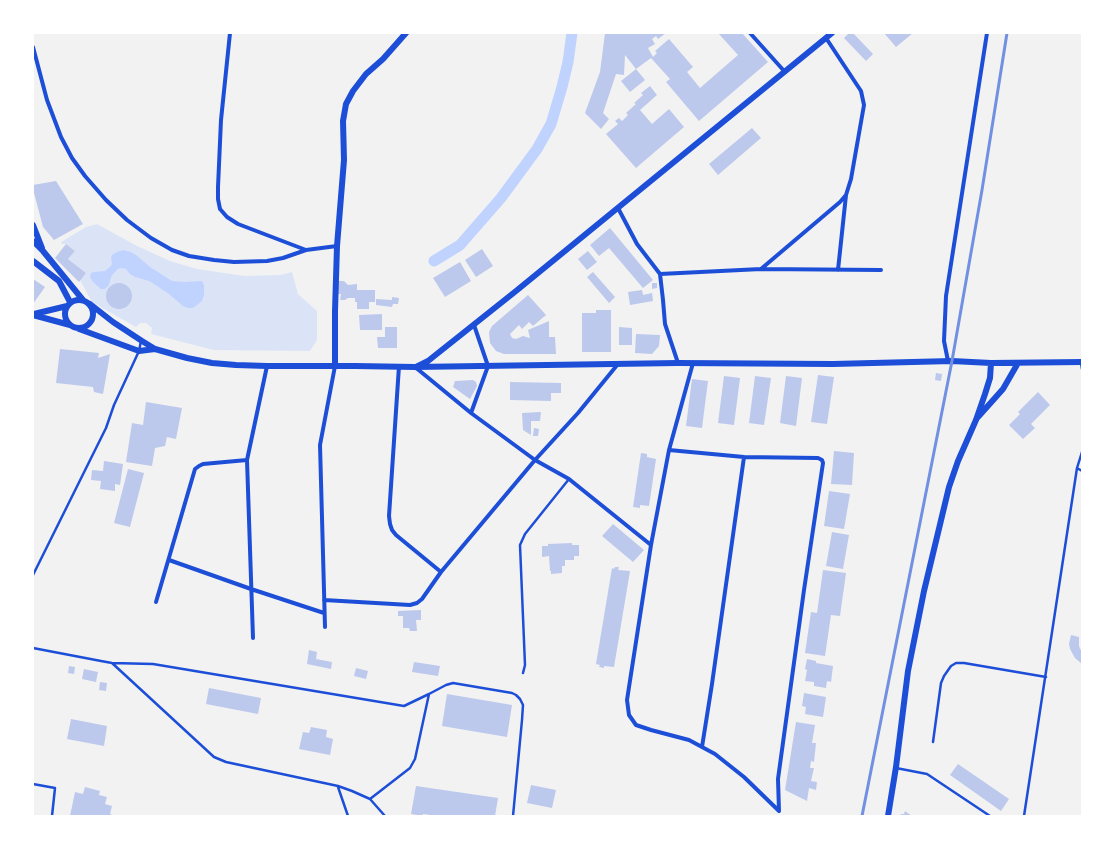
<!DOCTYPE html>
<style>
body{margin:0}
#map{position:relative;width:1115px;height:849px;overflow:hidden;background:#f2f2f2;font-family:"Noto Sans",sans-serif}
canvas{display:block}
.frame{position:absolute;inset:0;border:34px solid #fff;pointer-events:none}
</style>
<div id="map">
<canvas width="1115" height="849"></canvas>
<div class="frame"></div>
</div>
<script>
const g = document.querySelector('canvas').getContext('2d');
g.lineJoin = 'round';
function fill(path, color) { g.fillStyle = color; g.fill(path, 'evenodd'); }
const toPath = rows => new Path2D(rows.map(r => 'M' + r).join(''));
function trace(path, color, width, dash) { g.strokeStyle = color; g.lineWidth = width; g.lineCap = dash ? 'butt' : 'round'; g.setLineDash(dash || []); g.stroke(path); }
fill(toPath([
 [97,224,135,245,170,261,197,269,245,276,281,275,292,272,298,294,317,311,317,340,310,351,214,350,151,334,152,328,146,323,140,323,136,327,120,318,92,302,80,280,86,273,68,259,75,251,66,244,62,244,61,242,86,227]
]), '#dbe4f7');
fill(toPath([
 [123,250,131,252,136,255,150,267,172,281,184,282,202,281,204,285,204,295,202,301,193,308,188,308,183,306,169,294,154,284,149,281,135,277,130,274,126,269,122,268,118,269,113,274,111,277,109,285,105,289,101,289,93,282,90,277,91,273,94,272,105,271,111,266,112,263,111,258,112,255,117,252]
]), '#bfd3fe');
trace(toPath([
 [434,261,460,245,501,198,537,149,551,124,562,87,568,62,572,33]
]), '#bfd3fe', 11);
fill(toPath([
 [605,33,666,33,658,39,656,36,652,39,655,44,648,48,653,57,657,53,655,51,669,39,693,67,687,72,700,88,738,55,718,33,742,33,768,62,699,121,666,82,670,79,651,58,636,69,645,80,630,92,621,81,636,69,625,55,624,75,616,74,603,113,609,119,601,129,585,113,600,72],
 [849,33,853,33,873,54,866,61,844,38],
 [884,33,913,33,896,47],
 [650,86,657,95,640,110,652,124,669,109,684,127,636,168,606,134,618,124,615,121,619,118,622,121,628,115,626,113,636,104,634,103,643,95,641,93],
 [752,128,761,138,718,175,709,164],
 [56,181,83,224,54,240,43,227,33,189,33,185],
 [610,228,653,280,643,288,609,248,599,256,590,245],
 [66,244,75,251,68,259,86,273,79,282,55,258],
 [482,249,493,266,476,277,465,260],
 [588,251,597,262,587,270,578,259],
 [460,262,471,281,445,297,433,278],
 [593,272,615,297,609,303,587,277],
 [33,279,45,287,33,304],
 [338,281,344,281,348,285,357,284,357,290,375,290,375,302,369,302,369,309,357,309,357,302,355,302,355,298,348,298,345,300,340,300,341,294,338,294],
 [652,283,657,283,657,288,652,289],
 '106 296a13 13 0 1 1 26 0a13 13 0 1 1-26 0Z',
 [642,290,643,295,652,293,653,301,630,305,628,292],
 [528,295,546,315,533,326,529,322,522,329,519,325,510,334,512,338,516,339,523,336,530,338,528,330,549,321,549,337,555,337,556,354,504,354,496,351,490,343,489,332,492,326],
 [392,297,399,298,398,304,393,304,392,307,376,305,376,299,392,300],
 [596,310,611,310,611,352,582,352,582,313,596,313],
 [382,314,382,330,360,330,359,315],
 [385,327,397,327,397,348,378,348,377,337,385,337],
 [619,327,632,328,632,345,619,345],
 [636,334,660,335,659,346,652,354,635,353],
 [60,349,99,353,98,358,110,354,103,394,94,392,93,387,56,383],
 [936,373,942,374,941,381,935,380],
 [818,375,834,377,827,424,811,422],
 [724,376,740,378,734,425,718,423],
 [755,376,771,378,764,425,749,423],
 [786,376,802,378,796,426,780,423],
 [692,379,708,381,702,428,686,426],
 [473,380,476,382,477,386,470,399,453,387,455,381],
 [510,382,561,383,561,393,551,393,551,401,510,400],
 [1038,392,1050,405,1031,424,1035,428,1023,439,1009,425,1020,414,1018,412],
 [146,402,182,408,176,439,167,437,165,446,155,448,152,466,126,462,132,423,143,425],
 [541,412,540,421,531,421,531,435,523,430,522,413],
 [534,428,539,429,538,436,533,436],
 [834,451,854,453,852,485,831,484],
 [641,453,647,454,647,457,656,459,649,506,640,505,640,508,633,507],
 [104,461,123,464,120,485,115,484,115,491,100,489,101,481,91,480,92,470,103,471],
 [128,469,144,473,130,527,114,523],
 [829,491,850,494,844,529,824,526],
 [613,524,644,550,633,562,602,536],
 [832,532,849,535,843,569,826,566],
 [572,543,572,545,579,545,579,556,574,556,574,560,565,560,565,566,562,566,562,573,551,574,551,571,550,571,549,556,542,557,542,546,548,546,548,544],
 [615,567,619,567,618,570,630,571,614,667,604,666,604,668,599,667,600,665,596,664,612,568,614,569],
 [823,570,846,573,840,616,831,615,825,656,805,653,811,612,817,613],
 [421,610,421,620,416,620,417,631,410,631,409,628,403,628,403,616,398,616,398,611],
 [1071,635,1079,637,1079,646,1082,653,1082,664,1075,658,1070,649,1069,644],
 [309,650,317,652,316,659,332,662,331,669,307,664],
 [807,659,816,661,816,663,833,666,831,682,827,681,826,688,814,686,814,682,805,681,807,670,805,669],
 [414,662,440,666,438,676,412,672],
 [69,666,75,667,74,674,68,673],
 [356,668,368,671,366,679,354,676],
 [84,669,98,672,96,682,82,679],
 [100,682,107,683,106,691,99,690],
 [209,688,261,698,258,714,206,704],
 [804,693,826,697,823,717,805,714,806,707,802,706],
 [447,694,512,705,507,737,442,726],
 [71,719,107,726,104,746,67,739],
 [796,722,815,725,812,743,816,743,814,762,811,761,810,768,814,768,811,781,817,782,816,790,809,788,807,801,785,790],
 [311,727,327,730,326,737,333,739,330,755,299,749,303,732,309,733],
 [958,764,1009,799,1001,811,950,775],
 [531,785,556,790,552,808,527,803],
 [416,786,498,798,495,816,438,816,423,814,423,816,411,814],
 [85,787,100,791,99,795,107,797,105,804,112,806,110,814,115,816,70,816,75,792,83,794],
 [905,811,912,816,900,816,901,814,904,814]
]), '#bdc9ec');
trace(toPath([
 [1081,363,1082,369],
 [1077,468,1082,471],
 [33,575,106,428,114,405,139,351,141,341],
 [33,648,101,661,112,663,153,664,404,706,429,694,446,685,453,683,512,693,516,695,520,699,523,705,522,720,513,816],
 [112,663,214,757,226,762,338,786,352,791,370,799,385,816],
 [523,673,525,665,520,545,525,534,569,479],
 [933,742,941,683,944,676,951,666,956,663,964,663,1046,677],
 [896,768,927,774,990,816],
 [33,784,55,788,52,816],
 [338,787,348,816],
 [370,799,410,768,415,759,429,694],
 [1024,816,1077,468,1082,452]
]), '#1d4ed8', 2.5);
trace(toPath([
 [230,33,221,120,218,187,218,199,220,209,227,217,238,224,306,250],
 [750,33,785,72],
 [33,47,47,100,61,137,72,158,85,176,106,200,127,220,151,238,172,250,189,256,214,260,234,262,267,261,283,258,306,250,337,246],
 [618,208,637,244,660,274,663,300,665,324,678,363],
 [761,269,840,202,846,195,851,179,864,105,861,91,826,38],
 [838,270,846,195],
 [660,274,761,269,881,270],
 [948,361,944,341,946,296,987,33],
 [693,363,669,450,651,545,627,700,629,715,636,725,651,730,689,740,715,754,744,777,779,811],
 [399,366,389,516,390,524,392,530,396,535,441,572],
 [415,367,471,413,535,460,569,479,651,545],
 [471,413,488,366,474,325],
 [669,450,744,457,818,458,822,460,823,463,804,590,778,779,779,811],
 [169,560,251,589,324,613],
 [324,600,410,605,417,603,422,599,441,572,535,460,578,413,618,364],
 [156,602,195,469,199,466,203,464,247,460],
 [325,627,320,445,335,366],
 [253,638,247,460,267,366],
 [702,747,712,684,744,457]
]), '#1d4ed8', 4);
trace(toPath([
 [33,225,42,248],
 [33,241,43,251,83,300],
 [33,261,59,281,70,302],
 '65 314a14 14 0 1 1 28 0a14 14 0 1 1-28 0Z',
 [90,304,113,322,142,341,155,349,187,358,212,363,236,365,267,366,355,366,415,367,678,363,833,364,952,361,991,363,1082,362],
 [34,314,67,306],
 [33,315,70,325],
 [79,329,139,351,155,349],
 [335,366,335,311,337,246,344,160,343,121,346,104,353,91,366,74,383,59,406,33],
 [416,367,428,361,516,291,832,33],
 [978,417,1003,389,1018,363],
 [888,816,896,767,908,671,924,591,949,487,958,461,976,420,985,394,990,378,991,363]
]), '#1d4ed8', 6);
trace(toPath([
 [862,816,952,361,982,190,1007,33]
]), '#7290e2', 3);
</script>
